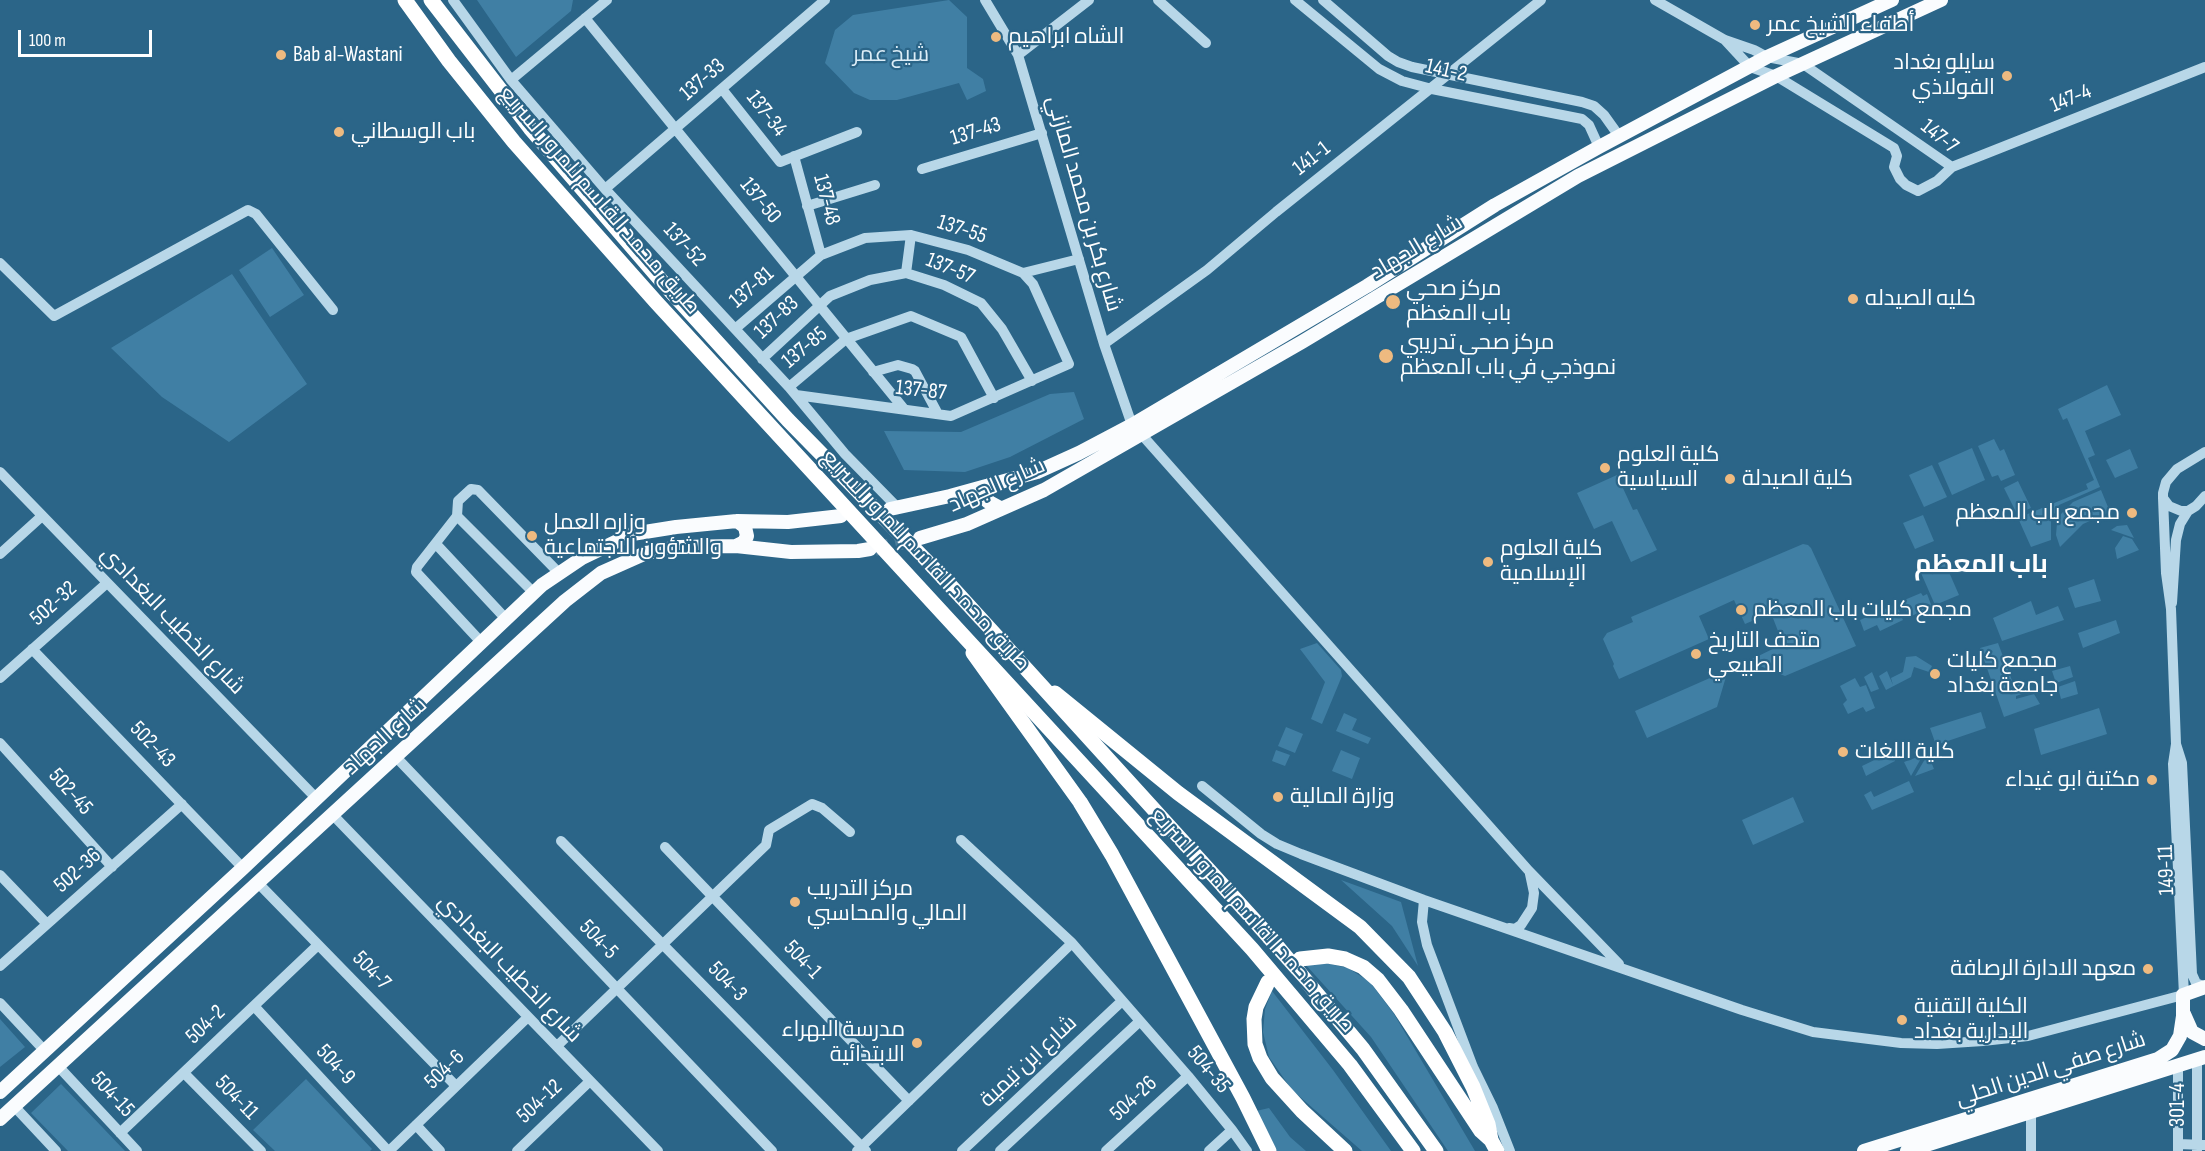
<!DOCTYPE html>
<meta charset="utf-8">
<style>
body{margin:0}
#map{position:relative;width:2205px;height:1151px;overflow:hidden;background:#2b6588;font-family:"Sofia Sans Condensed",sans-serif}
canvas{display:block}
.scale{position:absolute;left:18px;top:30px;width:134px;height:27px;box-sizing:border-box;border:3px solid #fff;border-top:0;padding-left:8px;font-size:18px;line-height:21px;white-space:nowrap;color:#fff;-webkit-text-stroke:4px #2b6588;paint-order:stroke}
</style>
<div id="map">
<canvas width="2205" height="1151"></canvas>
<div class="scale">100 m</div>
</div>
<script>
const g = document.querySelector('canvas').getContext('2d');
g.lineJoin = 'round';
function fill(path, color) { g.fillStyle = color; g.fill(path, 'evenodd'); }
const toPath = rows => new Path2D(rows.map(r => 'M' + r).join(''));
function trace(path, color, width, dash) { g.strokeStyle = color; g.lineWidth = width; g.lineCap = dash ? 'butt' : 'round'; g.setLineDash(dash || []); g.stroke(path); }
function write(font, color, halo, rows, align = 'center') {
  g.font = font + ' "Sofia Sans Condensed",Cairo,sans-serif'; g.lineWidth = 4.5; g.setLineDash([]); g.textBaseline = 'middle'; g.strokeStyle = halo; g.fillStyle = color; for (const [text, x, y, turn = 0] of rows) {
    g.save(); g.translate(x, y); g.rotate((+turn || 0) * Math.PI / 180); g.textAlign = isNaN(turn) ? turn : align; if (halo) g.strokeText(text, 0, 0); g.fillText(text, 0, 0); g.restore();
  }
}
fill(toPath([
 [477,0,573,0,571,11,516,57],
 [949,0,967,17,967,68,983,79,986,91,967,100,959,83,897,100,870,100,854,93,825,63,835,30,853,15],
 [272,248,304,295,270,317,239,270],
 [232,274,307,384,229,442,162,397,111,348],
 [2107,385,2121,415,2085,431,2095,455,2088,458,2100,487,2059,505,2051,520,2051,540,2031,547,2018,518,2088,489,2086,484,2094,480,2067,418,2063,420,2058,409],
 [1074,392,1084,419,1010,457,965,472,904,470,884,431,961,432,1050,394],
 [1994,439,2000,451,2004,449,2015,475,2001,481,1998,475,1992,477,1978,446],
 [1972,448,1985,480,1952,495,1938,463],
 [2130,449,2138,468,2115,478,2106,460],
 [1932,465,1947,497,1924,507,1909,475],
 [1617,475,1633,510,1637,509,1657,550,1631,562,1612,521,1594,529,1577,493],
 [2018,481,2031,508,2017,514,2004,488],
 [2101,490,2110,512,2083,524,2060,547,2056,535,2057,523,2061,514,2073,502],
 [1923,515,1934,541,1915,549,1903,523],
 [2127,525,2134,538,2111,530,2117,526],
 [2123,536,2132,539,2139,550,2117,559,2115,548],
 [1803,544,1808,545,1811,548,1856,646,1785,676,1748,661,1783,644,1771,613,1745,624,1734,600,1699,616,1709,639,1619,679,1613,666,1614,664,1603,639,1607,633,1633,622,1631,617],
 [1945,563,1959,595,1935,605,1921,573],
 [2094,579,2101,601,2075,608,2068,588],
 [1921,593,1923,596,1927,594,1932,607,1909,617,1902,601],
 [2031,601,2036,615,2058,606,2064,620,2002,641,1993,618],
 [1896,604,1903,620,1880,631,1877,625,1864,631,1860,620],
 [2116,620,2120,633,2083,648,2078,633],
 [1317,643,1341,670,1342,676,1322,724,1311,719,1325,682,1300,649],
 [1998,643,2014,686,2030,681,2033,690,2016,696,2016,699,2034,694,2040,704,2004,717,1980,648],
 [1916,656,1932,666,1929,672,1914,667,1911,677,1886,690,1879,676,1887,671,1893,685,1891,678,1903,672,1906,657],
 [2070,666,2073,677,2056,683,2052,671],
 [1728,670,1717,707,1647,738,1635,711],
 [1872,672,1879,689,1871,692,1864,677],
 [1855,678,1860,687,1866,685,1875,708,1866,712,1863,707,1848,714,1843,704,1847,700,1840,686],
 [2075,681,2078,694,2061,699,2058,687],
 [2099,708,2107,734,2041,755,2034,729],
 [1981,712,1986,728,1936,745,1930,728],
 [1344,713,1357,719,1352,730,1371,738,1368,744,1336,731],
 [1286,727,1303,734,1295,753,1278,746],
 [1276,750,1290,755,1285,766,1272,761],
 [1341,750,1360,758,1352,779,1332,771],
 [1891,752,1895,761,1866,776,1862,766],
 [1928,754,1934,769,1915,776],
 [1923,755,1911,776,1904,762],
 [1909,781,1914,792,1872,810,1864,795,1871,791,1874,797],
 [1793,797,1804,822,1753,845,1742,820],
 [1341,880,1401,902,1418,966,1392,926],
 [1325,963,1348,968,1370,982,1394,1014,1475,1151,1448,1151,1371,1037,1305,964],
 [1272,991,1333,1070,1391,1151,1362,1151,1292,1090,1269,1057,1263,1032,1265,1009],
 [0,1019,25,1047,0,1067],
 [306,1079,372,1149,370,1151,275,1151,253,1130],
 [61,1084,125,1151,68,1151,31,1113],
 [1269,1108,1290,1137,1306,1151,1277,1151,1256,1111]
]), '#407fa4');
trace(toPath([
 [875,549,917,539]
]), '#4b7c9a', 14, [14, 7]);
trace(toPath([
 [453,0,511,80,605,189,789,387,845,454,898,508],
 [985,0,1018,55,1104,344,1132,425],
 [1158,0,1206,43],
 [1295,0,1379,69,1402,81,1432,89,1582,119,1589,125,1599,147],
 [1323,0,1388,56,1398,62,1412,67,1582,102,1594,106,1604,115,1619,136],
 [1655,0,1725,40,1754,50,1767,57,1803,64,1952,167],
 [585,18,904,409],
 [1725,40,1750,67,1776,76,1894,148,1897,156,1894,167,1900,179,1906,185,1918,191,1937,181,1952,167,2205,67],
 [1018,55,1089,0],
 [511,80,607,0],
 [722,89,780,162,857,132],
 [794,156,821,255],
 [922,169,1042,133],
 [605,189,825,0],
 [807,206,875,185],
 [0,263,54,316,248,210,256,214,333,310],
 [906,273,911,235],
 [1023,273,1079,259],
 [735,329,821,255,865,238,911,235,968,250,1023,273,1033,284,1069,364,951,416,796,395],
 [1104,344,1207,270,1276,212,1541,0],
 [762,359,830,296,870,280,906,273,944,285,981,303,1002,329,1032,381],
 [873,372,898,365,912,369,915,371,938,414],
 [789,387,846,339,911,316,961,337,994,398],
 [1142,435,1529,871,1619,964],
 [2205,452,2177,469,2166,482,2163,493,2163,498,2169,506,2181,511,2188,511,2196,506,2205,496],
 [0,472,316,798],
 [2163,498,2166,573,2171,609,2176,744,2173,764,2184,995],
 [457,516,534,593],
 [436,544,506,619],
 [0,554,42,516],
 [2172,603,2176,540,2180,524,2188,511],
 [481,642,416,572,417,567,457,516,458,501,471,489,478,490,559,573],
 [32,649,243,868],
 [0,678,107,583],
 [0,743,112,867],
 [2176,744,2182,763,2192,974,2196,983,2205,987],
 [396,757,772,1151],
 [1202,786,1261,834,1277,844,1301,854,1424,900,1742,1010,1813,1032,1901,1043,1937,1044,1983,1041,2028,1036,2183,995],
 [332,814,658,1151],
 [961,840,1072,943,1188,1076,1232,1130,1209,1151],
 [561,841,866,1151],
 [665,847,909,1101],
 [0,875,47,924],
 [258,883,456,1086],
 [1424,900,1422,922,1427,945,1473,1067,1493,1108,1510,1151],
 [1509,928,1515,929,1521,925,1532,908,1534,893,1530,874],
 [0,966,182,804],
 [0,1003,45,1051],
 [254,1006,388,1151],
 [557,1046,766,845,769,830,812,804,822,808,850,832],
 [2197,1060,2197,1151],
 [58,1066,137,1151],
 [184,1073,261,1151],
 [14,1106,56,1151],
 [2031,1113,2031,1151],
 [416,1125,440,1151],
 [1232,1130,1247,1151],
 [120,1133,318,945],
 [2178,1144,2205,1145],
 [389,1151,528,1017],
 [517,1151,590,1081],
 [857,1151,1072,943],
 [962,1151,1122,1001],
 [1000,1151,1140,1021],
 [1106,1151,1188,1076],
 [2178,1151,2178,1066]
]), '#b8d7e8', 10);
trace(toPath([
 [989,485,986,493,987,501,1000,508],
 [890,509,950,496,1037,472,1079,453,1132,425,1367,286,1495,205,1599,147,1767,57,1892,0],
 [920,538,967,524,1044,490,1302,342,1578,176,1776,76,1941,0],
 [736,546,744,542,747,536,745,527,737,521],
 [2184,1014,2192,1032,2205,1039],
 [0,1092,243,868,542,585,582,558,632,534,676,527,737,521,788,522,841,516],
 [0,1119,565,601,601,573,646,553,679,547,736,546,791,552,858,551,870,549],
 [1864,1151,2158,1059,2172,1050,2180,1036,2183,1016,2183,995,2205,987],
 [1907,1151,2205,1057]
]), '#fafcfe', 14);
trace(toPath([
 [973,653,1080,802,1112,855,1243,1098,1269,1151],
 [1055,693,1178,793,1360,927,1409,977,1445,1032,1473,1087,1488,1124,1491,1140,1497,1151],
 [1300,959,1328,956,1345,959,1363,967,1378,980,1401,1010,1481,1131,1491,1140],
 [1268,982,1256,1007,1254,1019,1255,1044,1260,1058,1272,1078,1302,1111,1345,1151]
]), '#fff', 15);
trace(toPath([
 [405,0,449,61,514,142,656,302,1252,949,1350,1065,1413,1151],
 [431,0,530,128,665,285,788,420,949,584,1267,934,1363,1049,1436,1151]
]), '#fff', 15);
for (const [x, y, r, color] of [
 [1755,25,6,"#eeba80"],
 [996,37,6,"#eeba80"],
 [281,55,6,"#eeba80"],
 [2007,76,6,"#eeba80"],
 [339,132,6,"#eeba80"],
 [1853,299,6,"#eeba80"],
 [1393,302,8,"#eeba80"],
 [1386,356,8,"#eeba80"],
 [1605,468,6,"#eeba80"],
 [1730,479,6,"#eeba80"],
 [2132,513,6,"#eeba80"],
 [532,536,6,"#eeba80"],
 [1488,562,6,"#eeba80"],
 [1741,610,6,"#eeba80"],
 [1696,654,6,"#eeba80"],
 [1935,674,6,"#eeba80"],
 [1843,752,6,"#eeba80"],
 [2152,780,6,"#eeba80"],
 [1278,797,6,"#eeba80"],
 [795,902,6,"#eeba80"],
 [2148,969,6,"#eeba80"],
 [1902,1020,6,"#eeba80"],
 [917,1043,6,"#eeba80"]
]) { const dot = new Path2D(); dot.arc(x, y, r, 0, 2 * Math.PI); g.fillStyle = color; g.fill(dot); trace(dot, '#2b6588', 2); }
write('22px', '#fff', '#2b6588', [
 ["أطفاء الشيخ عمر",1767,25],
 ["الشاه ابراهيم",1008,37],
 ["Bab al-Wastani",293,55],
 ["سايلو بغداد",1995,63,"right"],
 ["الفولاذي",1995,88,"right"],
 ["باب الوسطاني",351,132],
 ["مركز صحي",1406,289],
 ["باب المغظم",1406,314],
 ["كليه الصيدله",1865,299],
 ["مركز صحي تدريبي",1400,343],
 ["نموذجي في باب المعظم",1400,368],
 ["كلية العلوم",1617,455],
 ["السياسية",1617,480],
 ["كلية الصيدلة",1742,479],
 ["مجمع باب المعظم",2120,513,"right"],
 ["وزاره العمل",544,523],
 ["والشؤون الاجتماعية",544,548],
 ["كلية العلوم",1500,549],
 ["الإسلامية",1500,574],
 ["مجمع كليات باب المعظم",1753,610],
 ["متحف التاريخ",1708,641],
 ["الطبيعي",1708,666],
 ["مجمع كليات",1947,661],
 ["جامعة بغداد",1947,686],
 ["كلية اللغات",1855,752],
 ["مكتبة ابو غيداء",2140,780,"right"],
 ["وزارة المالية",1290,797],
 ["مركز التدريب",807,889],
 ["المالي والمحاسبي",807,914],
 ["معهد الادارة الرصافة",2136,969,"right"],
 ["الكلية التقنية",1914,1007],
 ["الإدارية بغداد",1914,1032],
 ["مدرسة البهراء",905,1030,"right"],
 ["الابتدائية",905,1055,"right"]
], 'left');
write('22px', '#dcedf7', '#2b6588', [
 ["شيخ عمر",891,55]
]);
write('22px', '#fff', '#2b6588', [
 ["141-2",1446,71,13],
 ["137-33",703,80,-41],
 ["147-4",2071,99,-22],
 ["137-34",766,114,52],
 ["137-43",976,132,-17],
 ["147-7",1939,137,39],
 ["141-1",1312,159,-38],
 ["137-48",826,200,75],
 ["طريق محمد القاسم للمرور السريع",599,201,49],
 ["137-50",760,201,51],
 ["شارع بكر بن محمد المازني",1083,204,74],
 ["137-55",962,230,18],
 ["137-52",684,245,47],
 ["شارع الجهاد",1417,248,-31],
 ["137-57",950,269,22],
 ["137-81",752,288,-41],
 ["137-83",777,318,-43],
 ["137-85",805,348,-40],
 ["137-87",921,391,6],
 ["شارع الجهاد",997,486,-24],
 ["طريق محمد القاسم للمرور السريع",925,561,47],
 ["502-32",54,604,-42],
 ["شارع الخطيب البغدادي",172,621,46],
 ["شارع الجهاد",386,737,-42],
 ["502-43",152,745,46],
 ["502-45",70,792,48],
 ["149-11",2167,870,-92],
 ["502-36",78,871,-42],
 ["طريق محمد القاسم للمرور السريع",1252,921,48],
 ["504-5",598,940,46],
 ["504-1",802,960,46],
 ["شارع الخطيب البغدادي",509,969,46],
 ["504-7",371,971,46],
 ["504-3",727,982,46],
 ["504-2",206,1025,-44],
 ["شارع ابن تيمية",1029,1062,-43],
 ["504-9",335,1065,47],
 ["504-6",445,1070,-44],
 ["504-35",1208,1070,50],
 ["شارع صفي الدين الحلي",2051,1070,-18],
 ["504-15",112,1095,47],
 ["504-11",236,1098,46],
 ["504-26",1134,1099,-43],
 ["504-12",540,1102,-43],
 ["301-4",2178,1105,-90]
]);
write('bold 26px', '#fff', '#2b6588', [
 ["باب المعظم",1981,565]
]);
</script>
